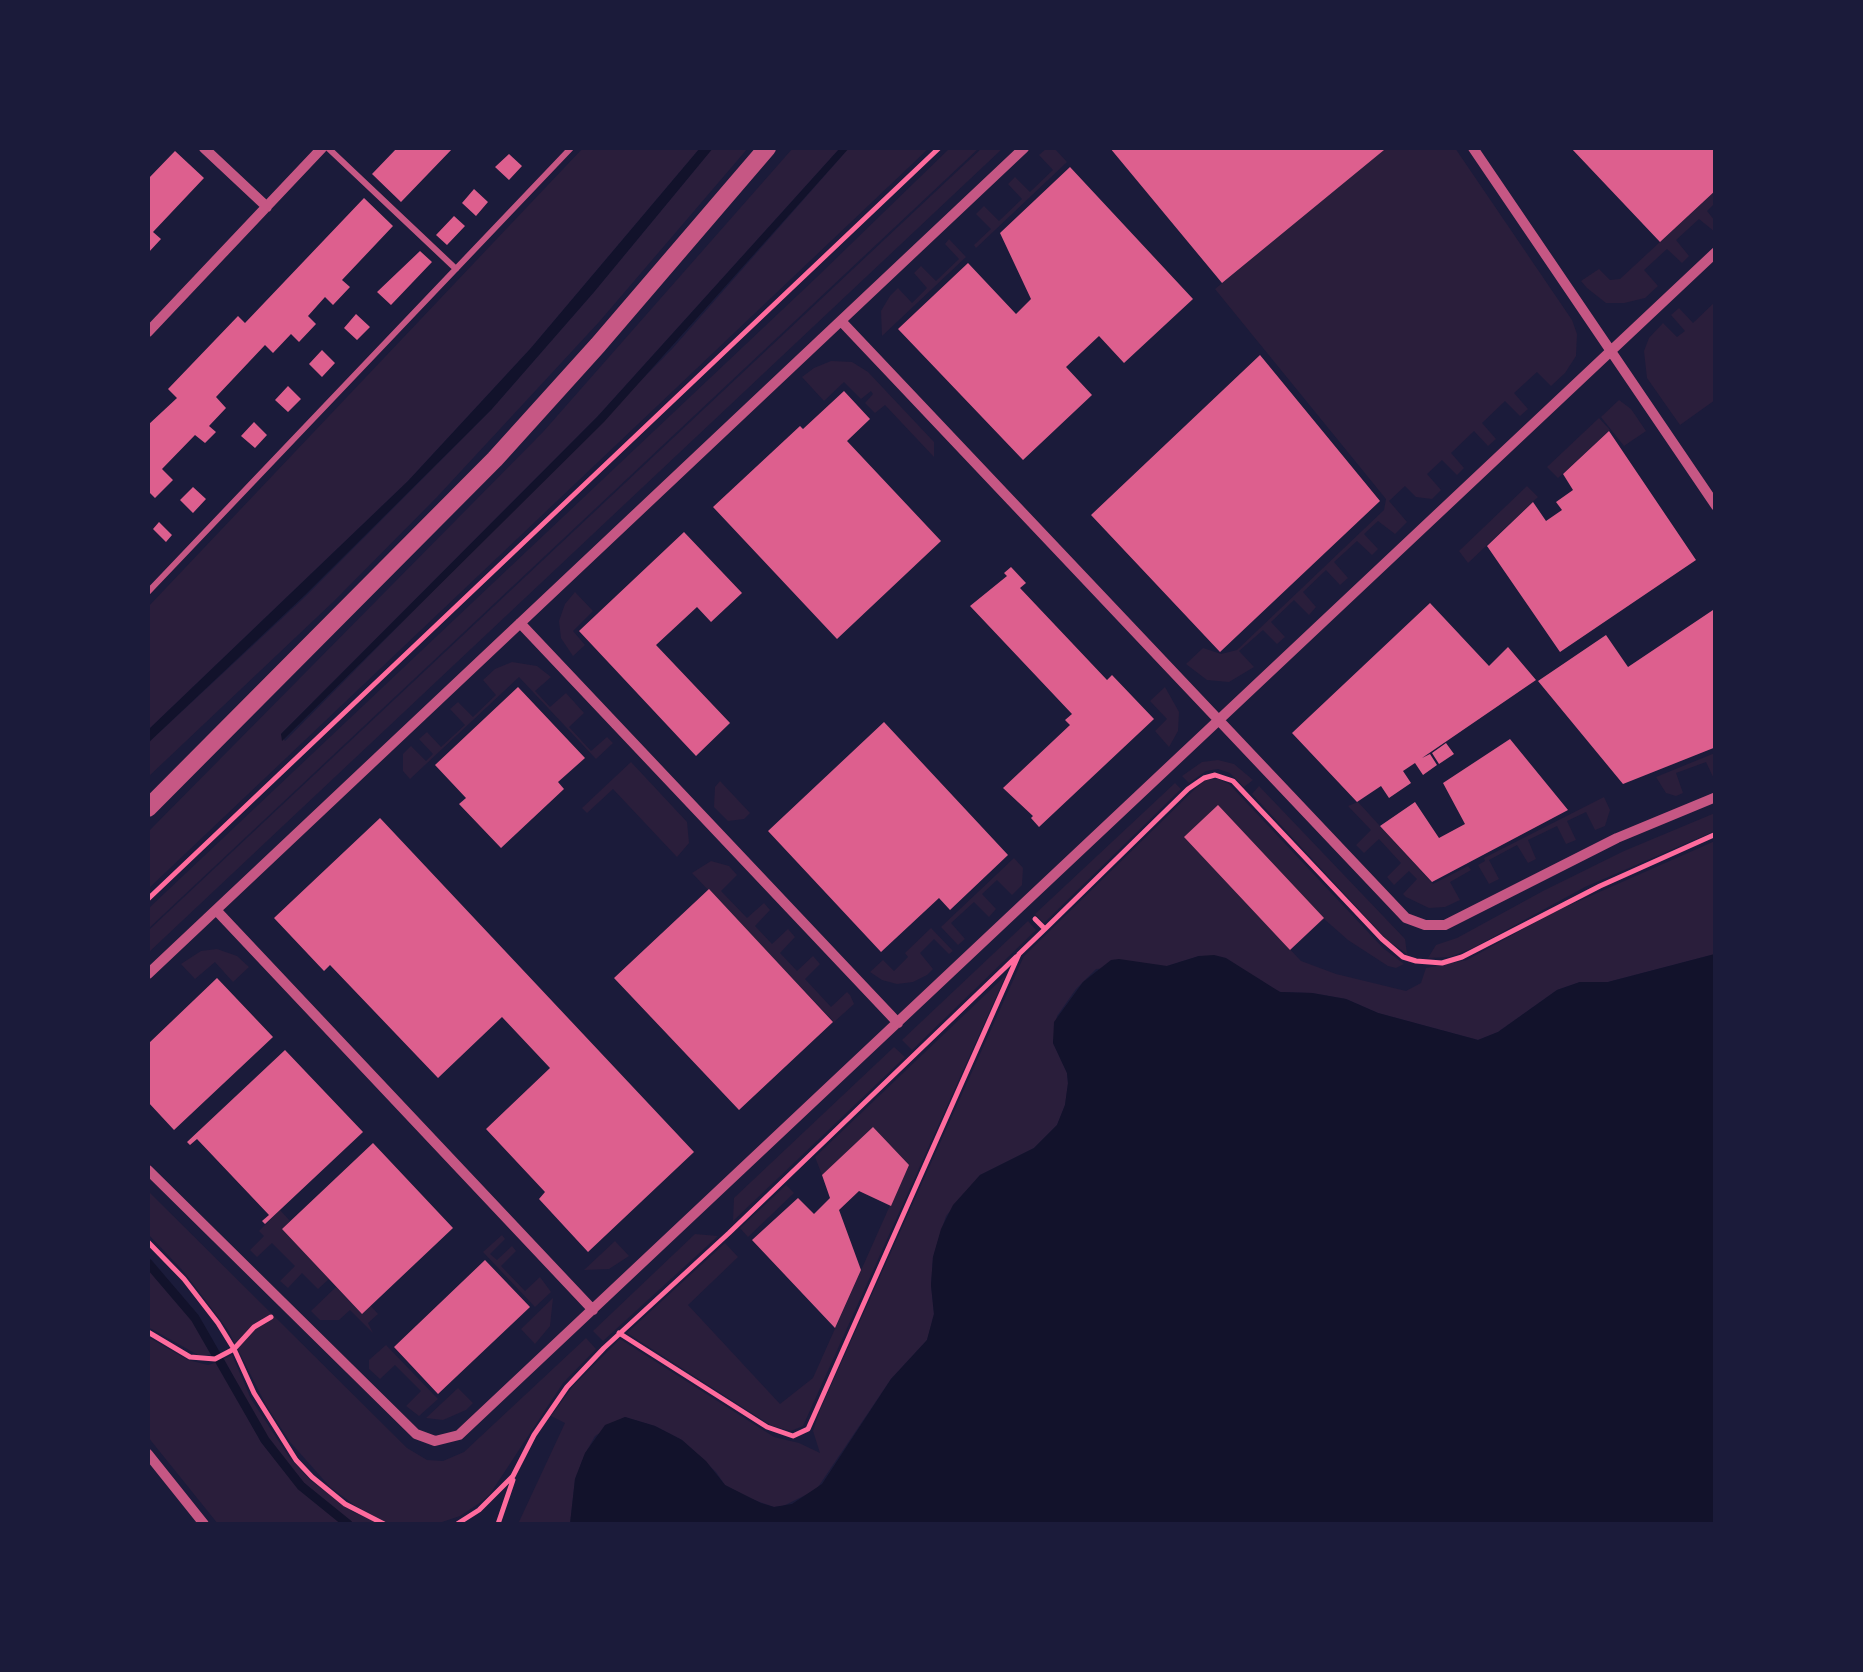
<!DOCTYPE html>
<style>
body{margin:0}
#map{position:relative;width:1863px;height:1672px;overflow:hidden;background:#1b1b3a;font-family:"Source Sans 3",sans-serif}
canvas{display:block}
.frame{position:absolute;inset:0;border:150px solid #1b1b3a;pointer-events:none}
</style>
<div id="map">
<canvas width="1863" height="1672"></canvas>
<div class="frame"></div>
</div>
<script>
const g = document.querySelector('canvas').getContext('2d');
g.lineJoin = 'round';
function fill(path, color) { g.fillStyle = color; g.fill(path, 'evenodd'); }
const toPath = rows => new Path2D(rows.map(r => 'M' + r).join(''));
function trace(path, color, width, dash) { g.strokeStyle = color; g.lineWidth = width; g.lineCap = dash ? 'butt' : 'round'; g.setLineDash(dash || []); g.stroke(path); }
fill(toPath([
 [583,148,700,148,531,348,408,481,148,730,148,607],
 [713,148,748,148,599,322,437,497,334,601,148,777,148,743,306,596,491,410,594,292],
 [793,148,840,148,598,416,281,734,285,741,672,349,849,148,929,148,148,889,148,832,543,432],
 [950,148,979,148,148,929,148,909,817,277],
 [982,148,1003,148,148,953,150,929],
 [1047,148,1054,148,1067,162,976,248,974,245,991,229,976,214,984,206,999,221,1022,199,1008,184,1015,177,1030,192,1053,170,1039,155],
 [1386,148,1455,148,1572,320,1577,334,1576,356,1565,373,1551,386,1537,372,1514,393,1528,409,1520,416,1505,401,1482,423,1496,439,1488,446,1474,431,1451,453,1464,468,1457,475,1442,460,1427,474,1441,490,1432,499,1416,497,1405,486,1389,501,1407,522,1395,534,1378,521,1364,534,1378,549,1372,555,1357,541,1334,562,1348,578,1340,585,1326,570,1303,592,1316,607,1309,615,1294,600,1271,622,1285,637,1277,644,1263,630,1239,651,1254,667,1229,682,1207,680,1186,664,1203,648,1221,654,1237,650,1384,510,1386,499,1215,289],
 [1715,191,1715,203,1707,211,1715,221,1715,232,1699,219,1676,240,1689,256,1682,263,1667,249,1644,270,1658,286,1645,298,1624,303,1606,303,1587,288,1581,281,1599,269,1610,280,1620,279],
 [949,239,966,257,882,336,881,311,890,296,898,288,912,303,927,288,914,273,921,266,936,281,959,259,945,244],
 [1715,302,1715,400,1680,425,1647,378,1644,351,1649,338,1663,323,1677,337,1685,331,1671,315,1679,308,1693,323],
 [831,361,852,362,868,372,934,442,934,457,885,405,875,413,865,403,873,394,871,391,861,399,844,382,824,401,802,377,814,368],
 [1619,400,1631,409,1646,431,1624,446,1601,417],
 [1599,418,1610,430,1558,478,1547,467],
 [1527,486,1538,497,1468,563,1459,551],
 [575,592,593,611,573,631,585,645,573,656,561,638,559,621,565,604],
 [512,662,537,666,551,677,535,691,550,707,566,693,584,713,569,727,591,751,607,737,613,743,596,759,519,677,410,779,403,771,403,754,411,746,426,761,433,754,419,739,427,732,441,747,465,725,450,709,458,702,473,717,496,695,483,680,495,669],
 [1165,687,1179,712,1178,731,1169,747,1155,731,1167,719,1150,701],
 [1715,753,1715,781,1706,762,1676,773,1683,793,1676,796,1666,793,1656,777],
 [1218,760,1234,764,1253,780,1244,787,1230,773,1218,769,1206,771,1189,783,1182,776,1202,762],
 [631,762,687,822,689,843,677,857,613,789,587,813,582,808],
 [1218,779,1229,784,1383,948,1404,964,1396,968,1388,966,1348,940,1323,918,1218,806,1185,838,1301,961,1336,974,1406,991,1421,983,1426,968,1467,960,1554,912,1715,841,1715,954,1608,982,1580,982,1557,990,1498,1032,1478,1040,1378,1013,1346,999,1312,993,1281,992,1199,956,1167,966,1096,969,1076,989,1057,1016,1053,1043,1067,1073,1068,1084,1065,1105,1057,1125,1034,1148,980,1175,946,1216,933,1257,931,1285,934,1314,927,1340,891,1379,816,1490,783,1506,774,1507,748,1498,725,1485,716,1472,682,1440,655,1426,625,1417,595,1436,585,1454,575,1479,570,1524,518,1524,565,1423,551,1416,573,1386,620,1339,774,1437,799,1443,820,1453,813,1431,820,1410,1024,956,1197,787,1206,780],
 [720,781,750,813,744,819,728,821,714,807,715,787],
 [1175,783,1181,789,1044,923,1035,914],
 [1259,786,1405,939,1407,954,1387,940,1252,794],
 [1604,797,1610,810,1605,826,1595,830,1586,812,1567,821,1576,840,1566,844,1557,826,1528,840,1536,859,1528,863,1517,845,1489,860,1499,879,1489,884,1478,865,1485,861,1484,858],
 [1358,802,1433,884,1468,866,1471,870,1450,882,1460,900,1445,907,1429,908,1406,897,1403,894,1417,879,1409,871,1394,885,1387,877,1401,863,1379,839,1364,853,1356,845,1371,830,1348,806],
 [1715,813,1715,831,1585,887,1473,948,1450,957,1428,958,1436,945,1457,938,1543,891,1624,851],
 [1014,858,1023,868,1022,885,1012,895,997,880,982,894,996,909,989,917,974,902,951,923,965,939,958,945,941,927],
 [711,861,729,866,737,875,721,891,747,918,764,903,770,910,755,926,772,944,788,929,795,937,780,953,797,971,813,956,820,964,805,979,831,1007,847,992,850,995,854,1004,834,1022,692,873],
 [1028,921,1036,930,912,1050,902,1040],
 [931,928,953,951,949,954,934,939,920,953,933,969,927,975,913,982,897,984,882,980,870,972,883,960,894,971,908,957,905,953],
 [217,949,237,956,249,967,233,982,215,962,195,979,181,964,201,951],
 [1006,975,803,1426,791,1431,772,1426,627,1333,725,1243,738,1257,688,1305,780,1404,813,1378,908,1165,873,1127,822,1175,815,1157],
 [894,1047,905,1057,733,1221,734,1198],
 [786,1185,794,1193,748,1237,740,1228],
 [148,1191,407,1448,427,1460,443,1461,464,1452,586,1338,596,1349,563,1383,490,1494,481,1502,460,1516,436,1524,387,1523,357,1507,330,1487,290,1442,266,1405,228,1330,184,1272,148,1234],
 [280,1210,290,1221,282,1229,329,1279,318,1289,302,1273,288,1288,280,1281,295,1266,272,1243,257,1257,250,1250,264,1236,259,1231],
 [695,1234,718,1236,603,1341,593,1331],
 [502,1235,505,1239,490,1254,497,1260,512,1246,516,1251,501,1266,525,1291,540,1277,551,1292,535,1307,483,1252],
 [615,1241,629,1256,609,1269,584,1270],
 [148,1268,191,1318,213,1355,198,1355,148,1327],
 [336,1287,361,1313,370,1305,378,1314,368,1323,373,1333,350,1310,339,1320,320,1320,311,1311],
 [553,1298,550,1326,535,1344,521,1329],
 [148,1337,188,1360,208,1365,218,1362,261,1442,298,1488,341,1524,218,1524,148,1437],
 [386,1345,438,1399,419,1416,406,1406,421,1391,395,1365,380,1379,369,1369,369,1360],
 [232,1355,251,1399,289,1457,310,1480,353,1512,381,1524,352,1524,304,1483,263,1433,224,1359],
 [458,1388,473,1403,466,1410,443,1420,426,1418]
]), '#2a1e3b');
fill(toPath([
 [700,148,713,148,594,292,491,410,305,595,148,743,148,730,408,481,531,348],
 [840,148,849,148,604,422,282,741,281,734,598,416],
 [1715,954,1715,1524,570,1524,575,1479,585,1453,605,1425,625,1417,655,1426,682,1440,706,1461,725,1485,761,1503,774,1507,792,1504,822,1484,891,1379,927,1340,934,1314,931,1285,933,1257,941,1229,953,1205,980,1175,1034,1148,1057,1125,1065,1105,1068,1083,1067,1073,1053,1043,1054,1022,1083,982,1111,960,1119,959,1167,966,1199,956,1214,955,1226,958,1280,992,1312,993,1346,999,1378,1013,1478,1040,1498,1032,1557,990,1580,982,1608,982]
]), '#12122b');
trace(toPath([
 [148,1263,195,1318,265,1440,301,1486,348,1524]
]), '#12122b', 9);
fill(toPath([
 [397,148,453,148,401,202,372,174],
 [1110,148,1382,148,1384,150,1222,283],
 [1571,148,1716,148,1716,190,1660,242],
 [175,151,204,178,153,232,161,239,148,253,148,179],
 [509,154,522,166,509,180,495,167],
 [1070,167,1193,299,1124,363,1099,336,1066,367,1092,395,1023,460,898,329,968,263,1016,314,1031,299,1000,233],
 [474,189,488,202,476,216,462,203],
 [364,198,393,226,342,280,350,287,333,305,325,297,308,316,316,324,299,342,291,334,273,353,265,345,216,397,226,408,209,426,216,432,205,443,195,435,162,469,173,480,155,498,148,491,148,425,177,398,168,389,238,316,245,323],
 [454,216,465,226,447,245,436,235],
 [420,251,432,262,391,305,377,292],
 [356,314,370,327,357,340,344,328],
 [322,350,335,363,322,377,309,364],
 [1260,355,1380,501,1220,652,1091,515],
 [288,386,301,399,288,412,275,400],
 [844,391,870,419,847,441,941,541,837,639,713,507,800,426,803,429],
 [254,422,267,435,255,448,241,436],
 [1609,431,1696,560,1560,652,1487,546,1533,502,1546,521,1562,510,1556,502,1573,490,1563,474],
 [193,487,206,499,193,513,180,500],
 [159,522,172,535,166,542,153,529],
 [684,532,742,593,711,622,697,607,656,645,730,723,696,756,579,631],
 [1011,567,1026,583,1020,588,1107,680,1112,675,1154,719,1039,827,1031,818,1033,816,1003,788,1070,725,1065,720,1072,714,970,606,1007,576,1004,573],
 [1430,603,1489,666,1508,647,1536,680,1422,758,1430,754,1437,765,1423,775,1415,763,1403,771,1411,783,1389,798,1381,786,1357,802,1292,733],
 [1716,608,1716,747,1623,784,1538,681,1606,635,1628,667],
 [518,687,585,758,558,782,564,789,501,848,459,804,466,798,435,765],
 [884,722,1008,855,950,910,939,898,881,952,768,831],
 [1510,739,1568,810,1432,882,1380,826,1415,802,1439,838,1465,824,1443,783],
 [1446,743,1454,754,1439,764,1432,753],
 [1218,805,1324,918,1290,950,1184,837],
 [380,818,694,1152,588,1252,539,1199,545,1192,486,1129,550,1068,502,1017,438,1078,330,965,324,971,274,918],
 [709,889,833,1022,739,1110,614,978],
 [217,978,273,1037,174,1130,148,1102,148,1044],
 [285,1050,363,1132,265,1224,262,1221,269,1215,197,1139,190,1145,187,1142],
 [873,1127,909,1165,891,1206,859,1191,839,1210,861,1270,835,1328,752,1240,798,1198,814,1214,830,1198,822,1175],
 [373,1143,453,1228,362,1314,282,1229],
 [485,1260,530,1307,438,1394,394,1347]
]), '#dd5f8e');
trace(toPath([
 [148,899,939,148],
 [1045,929,1188,789,1204,778,1215,775,1233,781,1382,939,1403,957,1416,961,1442,963,1462,957,1600,886,1716,834],
 [148,1242,184,1279,218,1323,234,1349,254,1393,296,1460,312,1477,345,1504,384,1524],
 [148,1332,190,1357,215,1359,234,1349,254,1327,271,1317],
 [619,1333,767,1427,793,1436,808,1429,1019,954,1045,929,1035,919],
 [457,1524,479,1510,513,1476,534,1435,567,1387,604,1348,729,1233,1016,957],
 [498,1524,513,1480]
]), '#ff6b9d', 5);
trace(toPath([
 [328,148,456,269],
 [148,592,571,148]
]), '#c65784', 6);
trace(toPath([
 [204,148,267,207],
 [1473,148,1716,506],
 [841,321,1406,918,1425,925,1445,925,1617,838,1716,797],
 [148,332,322,148],
 [520,623,898,1023],
 [216,910,593,1310],
 [148,974,1024,148],
 [148,1170,416,1434,435,1441,459,1435,1716,252],
 [148,1454,204,1524]
]), '#c65784', 10);
trace(toPath([
 [148,808,495,459,598,345,767,148]
]), '#c65784', 18);
</script>
